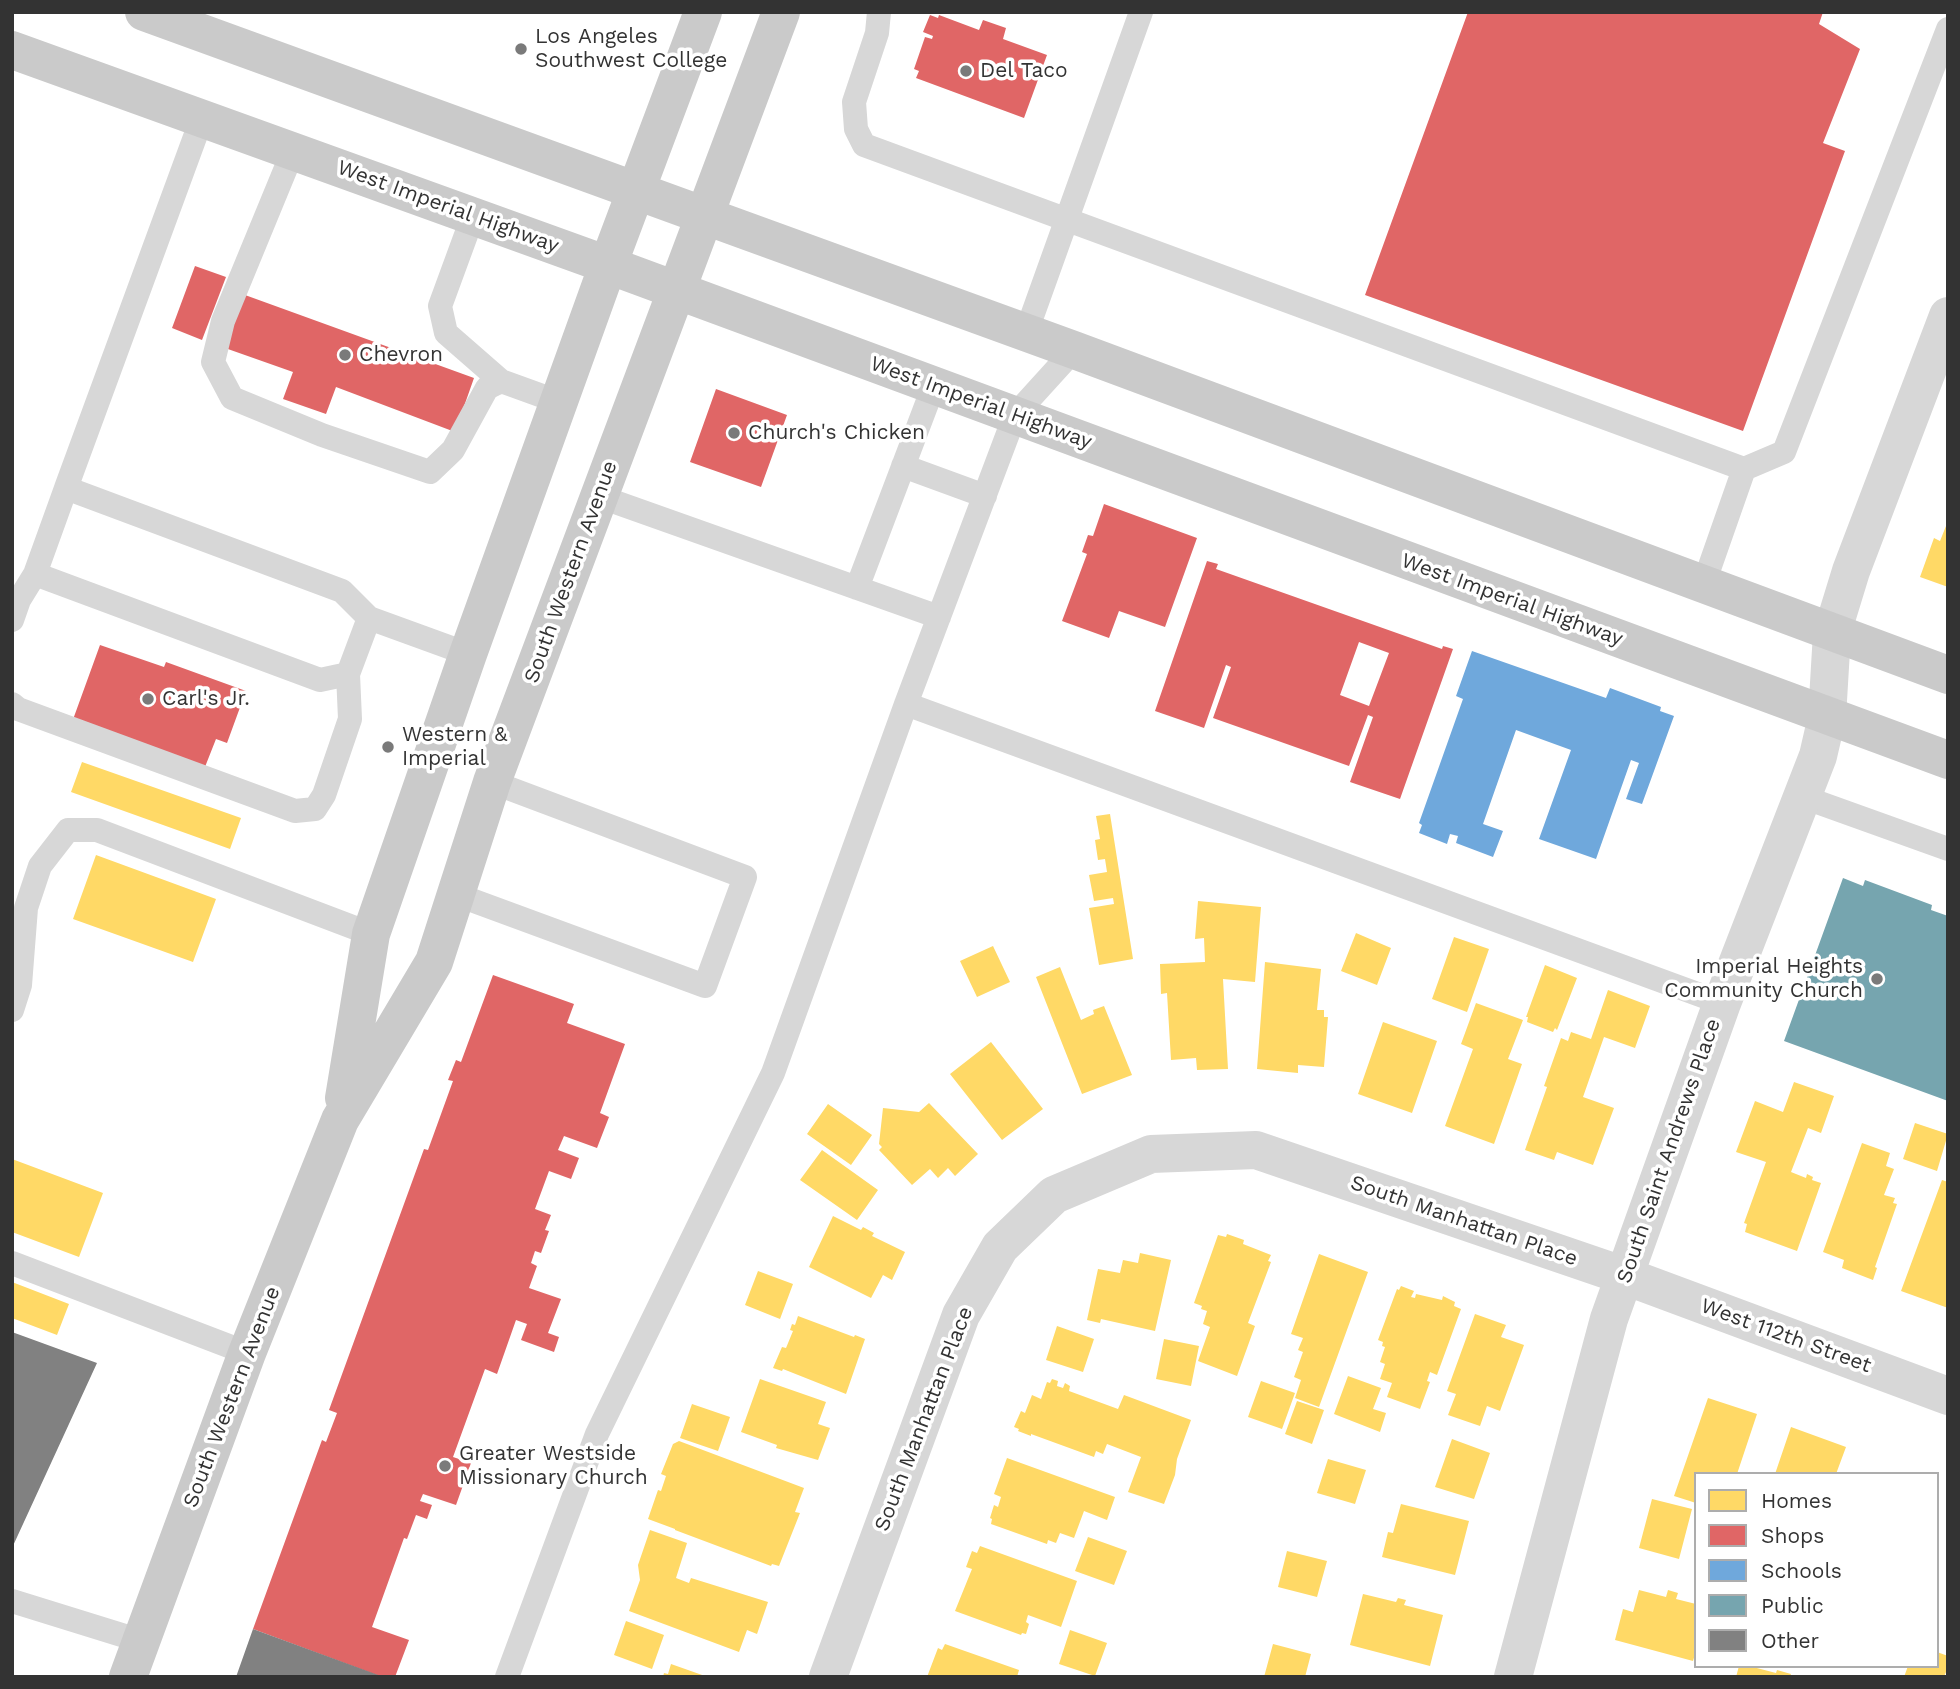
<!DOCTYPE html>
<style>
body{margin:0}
#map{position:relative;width:1960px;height:1689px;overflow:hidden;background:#fff;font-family:"Work Sans",sans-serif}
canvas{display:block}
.frame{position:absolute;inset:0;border:14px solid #333;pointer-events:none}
.legend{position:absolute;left:1694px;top:1472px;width:245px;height:196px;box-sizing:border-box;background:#fff;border:2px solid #adadad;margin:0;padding:9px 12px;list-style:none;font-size:21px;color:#333}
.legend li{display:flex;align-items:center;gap:14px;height:35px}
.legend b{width:35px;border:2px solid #adadad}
</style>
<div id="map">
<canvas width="1960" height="1689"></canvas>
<div class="frame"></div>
<ul class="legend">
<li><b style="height:19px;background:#ffd966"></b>Homes</li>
<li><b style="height:19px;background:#e06666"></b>Shops</li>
<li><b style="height:19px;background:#6fa8dc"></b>Schools</li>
<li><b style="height:19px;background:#76a5af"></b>Public</li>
<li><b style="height:19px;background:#818181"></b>Other</li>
</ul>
</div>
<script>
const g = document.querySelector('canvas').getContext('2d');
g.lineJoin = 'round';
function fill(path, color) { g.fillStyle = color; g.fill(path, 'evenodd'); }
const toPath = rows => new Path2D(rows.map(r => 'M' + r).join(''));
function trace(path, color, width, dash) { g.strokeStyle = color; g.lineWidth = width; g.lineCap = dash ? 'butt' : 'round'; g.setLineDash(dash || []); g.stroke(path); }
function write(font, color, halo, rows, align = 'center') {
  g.font = font + ' "Work Sans",sans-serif'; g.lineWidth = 7; g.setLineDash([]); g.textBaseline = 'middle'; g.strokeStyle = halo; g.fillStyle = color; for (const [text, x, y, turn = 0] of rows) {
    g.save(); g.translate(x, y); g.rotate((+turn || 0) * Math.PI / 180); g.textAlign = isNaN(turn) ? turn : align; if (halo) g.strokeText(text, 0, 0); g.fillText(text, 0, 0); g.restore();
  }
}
fill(toPath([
 [1948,521,1948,587,1920,577,1934,538,1940,541],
 [82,762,241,818,230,849,71,792],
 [1110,814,1133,959,1099,965,1089,908,1114,904,1113,898,1094,901,1089,875,1107,872,1105,859,1098,860,1095,840,1100,839,1096,816],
 [96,855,216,899,193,962,73,919],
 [1198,901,1261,907,1255,982,1223,979,1228,1069,1197,1070,1196,1058,1171,1060,1167,993,1161,994,1160,964,1205,962,1204,938,1195,939],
 [1356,933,1391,948,1377,985,1341,971],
 [1454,937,1489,949,1467,1012,1432,999],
 [993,946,1010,982,977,997,960,961],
 [1265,962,1321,969,1317,1010,1324,1010,1324,1017,1328,1017,1324,1067,1298,1065,1298,1073,1257,1069],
 [1545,965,1577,978,1557,1030,1555,1028,1553,1032,1527,1022,1528,1017,1526,1017],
 [1060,967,1081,1020,1094,1014,1093,1010,1104,1006,1132,1075,1082,1094,1036,977],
 [1608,990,1650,1006,1635,1048,1604,1037,1583,1097,1614,1108,1593,1165,1557,1152,1554,1160,1525,1150,1547,1087,1544,1086,1561,1038,1568,1041,1571,1032,1591,1039],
 [1476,1003,1523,1020,1508,1059,1522,1064,1494,1144,1445,1126,1473,1049,1461,1044],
 [1383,1022,1437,1041,1412,1113,1358,1094],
 [991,1042,1043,1109,1002,1140,950,1074],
 [1794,1082,1834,1096,1821,1133,1808,1128,1791,1172,1806,1178,1807,1174,1813,1177,1812,1180,1821,1183,1797,1251,1745,1232,1747,1224,1744,1223,1766,1162,1736,1152,1755,1101,1783,1112],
 [929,1103,978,1154,955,1176,948,1168,938,1178,930,1169,912,1185,879,1150,882,1147,879,1144,883,1108,919,1112],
 [828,1104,872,1135,851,1165,807,1134],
 [1915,1123,1948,1134,1937,1171,1903,1159],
 [1862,1143,1890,1153,1886,1166,1894,1169,1884,1195,1895,1198,1893,1203,1897,1204,1875,1267,1877,1268,1873,1280,1842,1268,1844,1260,1823,1252],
 [822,1150,878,1190,857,1220,800,1180],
 [12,1159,103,1193,79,1257,12,1232],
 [1942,1180,1948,1182,1948,1308,1901,1291],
 [833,1216,861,1230,863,1227,874,1233,872,1236,905,1252,892,1280,883,1275,871,1298,809,1267],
 [1227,1234,1244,1240,1243,1244,1271,1255,1268,1261,1271,1262,1248,1323,1255,1326,1237,1376,1198,1361,1210,1327,1203,1324,1207,1311,1201,1309,1202,1306,1194,1303,1218,1235,1226,1237],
 [1140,1253,1171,1260,1155,1331,1101,1319,1100,1323,1087,1320,1098,1269,1120,1273,1123,1260,1138,1263],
 [1319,1254,1368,1272,1319,1407,1295,1398,1301,1380,1294,1377,1303,1352,1298,1350,1303,1338,1291,1334],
 [758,1271,793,1284,780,1319,745,1305],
 [12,1282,69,1304,57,1335,12,1318],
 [1401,1286,1414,1291,1411,1297,1415,1298,1416,1294,1442,1300,1443,1296,1455,1302,1454,1306,1461,1309,1437,1375,1430,1372,1427,1381,1430,1382,1420,1409,1387,1397,1392,1383,1380,1379,1385,1364,1380,1362,1385,1347,1382,1346,1383,1342,1378,1340,1397,1289,1399,1290],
 [1475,1314,1506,1325,1501,1337,1524,1345,1500,1411,1487,1406,1480,1426,1448,1415,1456,1394,1447,1391],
 [798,1316,854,1337,855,1335,865,1339,846,1394,783,1369,782,1371,773,1368,782,1347,786,1348,793,1331,790,1330,792,1324,795,1325],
 [1057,1326,1094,1339,1083,1372,1046,1360],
 [1164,1339,1199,1346,1191,1386,1156,1379],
 [1348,1376,1381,1388,1373,1409,1386,1413,1380,1432,1334,1414],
 [760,1379,826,1402,818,1424,830,1428,818,1460,776,1448,777,1445,741,1432],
 [1052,1379,1058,1381,1057,1386,1063,1388,1065,1383,1070,1386,1069,1391,1118,1409,1124,1395,1191,1420,1177,1459,1175,1475,1164,1504,1128,1492,1141,1457,1107,1444,1103,1454,1096,1451,1094,1457,1031,1434,1031,1436,1018,1431,1019,1429,1014,1427,1021,1411,1025,1413,1032,1395,1041,1399,1047,1382,1050,1383],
 [1261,1381,1295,1393,1282,1429,1248,1417],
 [1708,1398,1757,1414,1737,1474,1696,1474,1696,1503,1674,1496],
 [1297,1401,1324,1410,1312,1444,1285,1434],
 [692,1404,730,1417,718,1451,680,1438],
 [1791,1427,1846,1447,1836,1474,1775,1474],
 [1452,1439,1490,1453,1474,1499,1435,1487],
 [679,1441,804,1488,795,1512,800,1513,779,1566,772,1564,771,1566,675,1530,675,1529,648,1519,658,1490,661,1491,666,1476,661,1474,673,1444],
 [1007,1458,1115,1497,1107,1520,1084,1511,1074,1538,1060,1533,1056,1543,1048,1540,1047,1544,991,1524,992,1519,990,1518,994,1505,998,1507,1001,1497,994,1494],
 [1328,1459,1366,1470,1355,1504,1317,1493],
 [1652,1499,1692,1509,1679,1559,1639,1548],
 [1401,1504,1469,1521,1455,1575,1382,1557,1388,1532,1393,1533],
 [650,1530,687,1543,676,1578,689,1583,691,1578,768,1602,757,1634,747,1630,739,1652,629,1611,640,1580,638,1565],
 [1088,1537,1127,1551,1114,1585,1075,1571],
 [980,1546,1077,1581,1061,1627,1028,1615,1026,1622,1029,1624,1026,1634,1022,1633,1021,1635,955,1611,972,1569,966,1567,972,1551,977,1553],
 [1287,1551,1327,1561,1317,1597,1278,1587],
 [1639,1590,1666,1597,1668,1590,1678,1593,1676,1599,1696,1604,1696,1651,1693,1661,1615,1640,1623,1609,1633,1612],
 [1363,1594,1396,1602,1398,1598,1406,1600,1404,1605,1443,1615,1430,1666,1350,1645],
 [626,1621,664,1635,652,1669,614,1655],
 [1070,1630,1107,1643,1095,1676,1059,1664],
 [945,1644,1019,1670,1017,1677,927,1677,938,1648,942,1650],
 [1273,1644,1311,1654,1305,1677,1264,1677],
 [1937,1652,1948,1656,1948,1667,1944,1677,1904,1677,1908,1666,1937,1666],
 [671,1664,705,1676,705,1677,663,1677,664,1673,668,1674],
 [1739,1666,1749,1666,1776,1673,1777,1670,1791,1674,1790,1677,1736,1677]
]), '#ffd966');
fill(toPath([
 [1468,12,1823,12,1819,24,1860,49,1823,143,1845,151,1743,431,1365,295],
 [930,15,938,18,939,15,979,30,983,20,1006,28,1003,39,1047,55,1024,118,916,78,919,71,914,69,925,37,932,39,933,36,923,32],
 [195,266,226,277,202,340,172,328],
 [245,295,474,378,455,432,336,387,326,414,283,399,293,372,225,348],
 [716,389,787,415,761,487,690,462],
 [1104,504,1197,538,1165,627,1119,611,1109,638,1062,621,1087,554,1082,552,1088,535,1093,536],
 [1207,561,1218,564,1216,569,1442,649,1443,646,1453,649,1400,799,1350,782,1373,717,1368,715,1349,766,1213,718,1231,667,1226,665,1204,728,1155,711],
 [1359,642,1389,653,1369,706,1340,695],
 [100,645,164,667,166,662,246,691,227,743,216,739,203,772,71,725],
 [493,975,574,1004,567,1023,625,1044,600,1113,609,1117,597,1148,564,1136,558,1150,579,1158,571,1179,549,1171,535,1209,551,1215,545,1230,549,1231,541,1253,535,1251,531,1263,537,1266,529,1288,561,1299,548,1333,559,1337,554,1352,521,1340,527,1324,516,1320,497,1374,485,1369,453,1457,471,1463,456,1505,423,1494,420,1501,432,1505,427,1519,416,1515,407,1539,404,1538,372,1627,409,1640,395,1677,382,1677,253,1629,322,1440,326,1442,337,1413,329,1410,424,1149,428,1150,453,1081,448,1080,456,1060,461,1062]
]), '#e06666');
fill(toPath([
 [1472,651,1606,698,1610,688,1661,707,1660,711,1674,716,1642,804,1626,799,1639,763,1631,760,1596,859,1539,839,1571,750,1516,730,1483,824,1503,831,1493,857,1456,843,1458,836,1450,834,1447,844,1419,833,1422,825,1419,823,1463,699,1456,696]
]), '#6fa8dc');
fill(toPath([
 [1843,878,1863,886,1865,880,1932,905,1931,910,1948,916,1948,1101,1784,1041]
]), '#76a5af');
fill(toPath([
 [12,1332,97,1363,12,1548],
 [253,1629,381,1676,381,1677,236,1677]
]), '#818181');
trace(toPath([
 [879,12,877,33,854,102,856,129,864,145,1744,469,1703,586],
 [293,151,223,321,213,362,232,398,322,435,430,472,453,450,487,388,501,381,559,402],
 [473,216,440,306,446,333,501,381],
 [1026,333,1141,12],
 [903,466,985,496],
 [1744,469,1784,452,1948,29],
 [66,488,202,118],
 [598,496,939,617],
 [857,588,934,385],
 [369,618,348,674,320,680,35,574,66,488,342,591,369,618,468,654],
 [12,620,19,600,35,574],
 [12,704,18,709,295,811,315,809,324,795,350,719,348,674],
 [906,704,1722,1003],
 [1803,797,1948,849],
 [455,894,705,986,745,877,492,782],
 [12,1010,20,985,26,908,40,866,68,830,97,830,371,934],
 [12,1263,247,1353],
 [12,1601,141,1641],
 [507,1677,597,1434,773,1073,906,704,1015,415,1074,350]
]), '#d7d7d7', 24);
trace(toPath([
 [828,1677,961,1315,1000,1247,1054,1195,1151,1154,1256,1150,1625,1276,1948,1396],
 [1513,1677,1609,1319,1722,1003,1818,756,1827,717,1832,633,1851,571,1948,316]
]), '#d7d7d7', 38);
trace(toPath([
 [144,12,1074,350,1948,675],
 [12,50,608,265,1948,760],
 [344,1098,371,934,468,654,608,265,703,12],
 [128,1677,247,1353,340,1120,434,962,492,782,781,12]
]), '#cacaca', 38);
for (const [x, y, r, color] of [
 [521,49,7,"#7a7a7a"],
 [966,71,7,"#7a7a7a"],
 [345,355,7,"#7a7a7a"],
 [734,433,7,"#7a7a7a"],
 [148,699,7,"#7a7a7a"],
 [388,747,7,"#7a7a7a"],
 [1877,979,7,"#7a7a7a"],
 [445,1466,7,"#7a7a7a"]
]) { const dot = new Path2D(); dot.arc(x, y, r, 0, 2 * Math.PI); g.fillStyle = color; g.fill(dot); trace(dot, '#fff', 2.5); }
write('21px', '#333', '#fff', [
 ["Los Angeles",535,37],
 ["Southwest College",535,61],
 ["Del Taco",980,71],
 ["Chevron",359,355],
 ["Church's Chicken",748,433],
 ["Carl's Jr.",162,699],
 ["Western &",402,735],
 ["Imperial",402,759],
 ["Imperial Heights",1863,967,"right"],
 ["Community Church",1863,991,"right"],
 ["Greater Westside",459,1454],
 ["Missionary Church",459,1478]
], 'left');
write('21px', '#333', '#fff', [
 ["West Imperial Highway",448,207,20],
 ["West Imperial Highway",981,403,20],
 ["South Western Avenue",571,572,-70],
 ["West Imperial Highway",1512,600,20],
 ["South Saint Andrews Place",1669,1151,-71],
 ["South Manhattan Place",1464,1221,19],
 ["West 112th Street",1786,1336,20],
 ["South Western Avenue",232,1397,-69],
 ["South Manhattan Place",924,1419,-69]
]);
</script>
